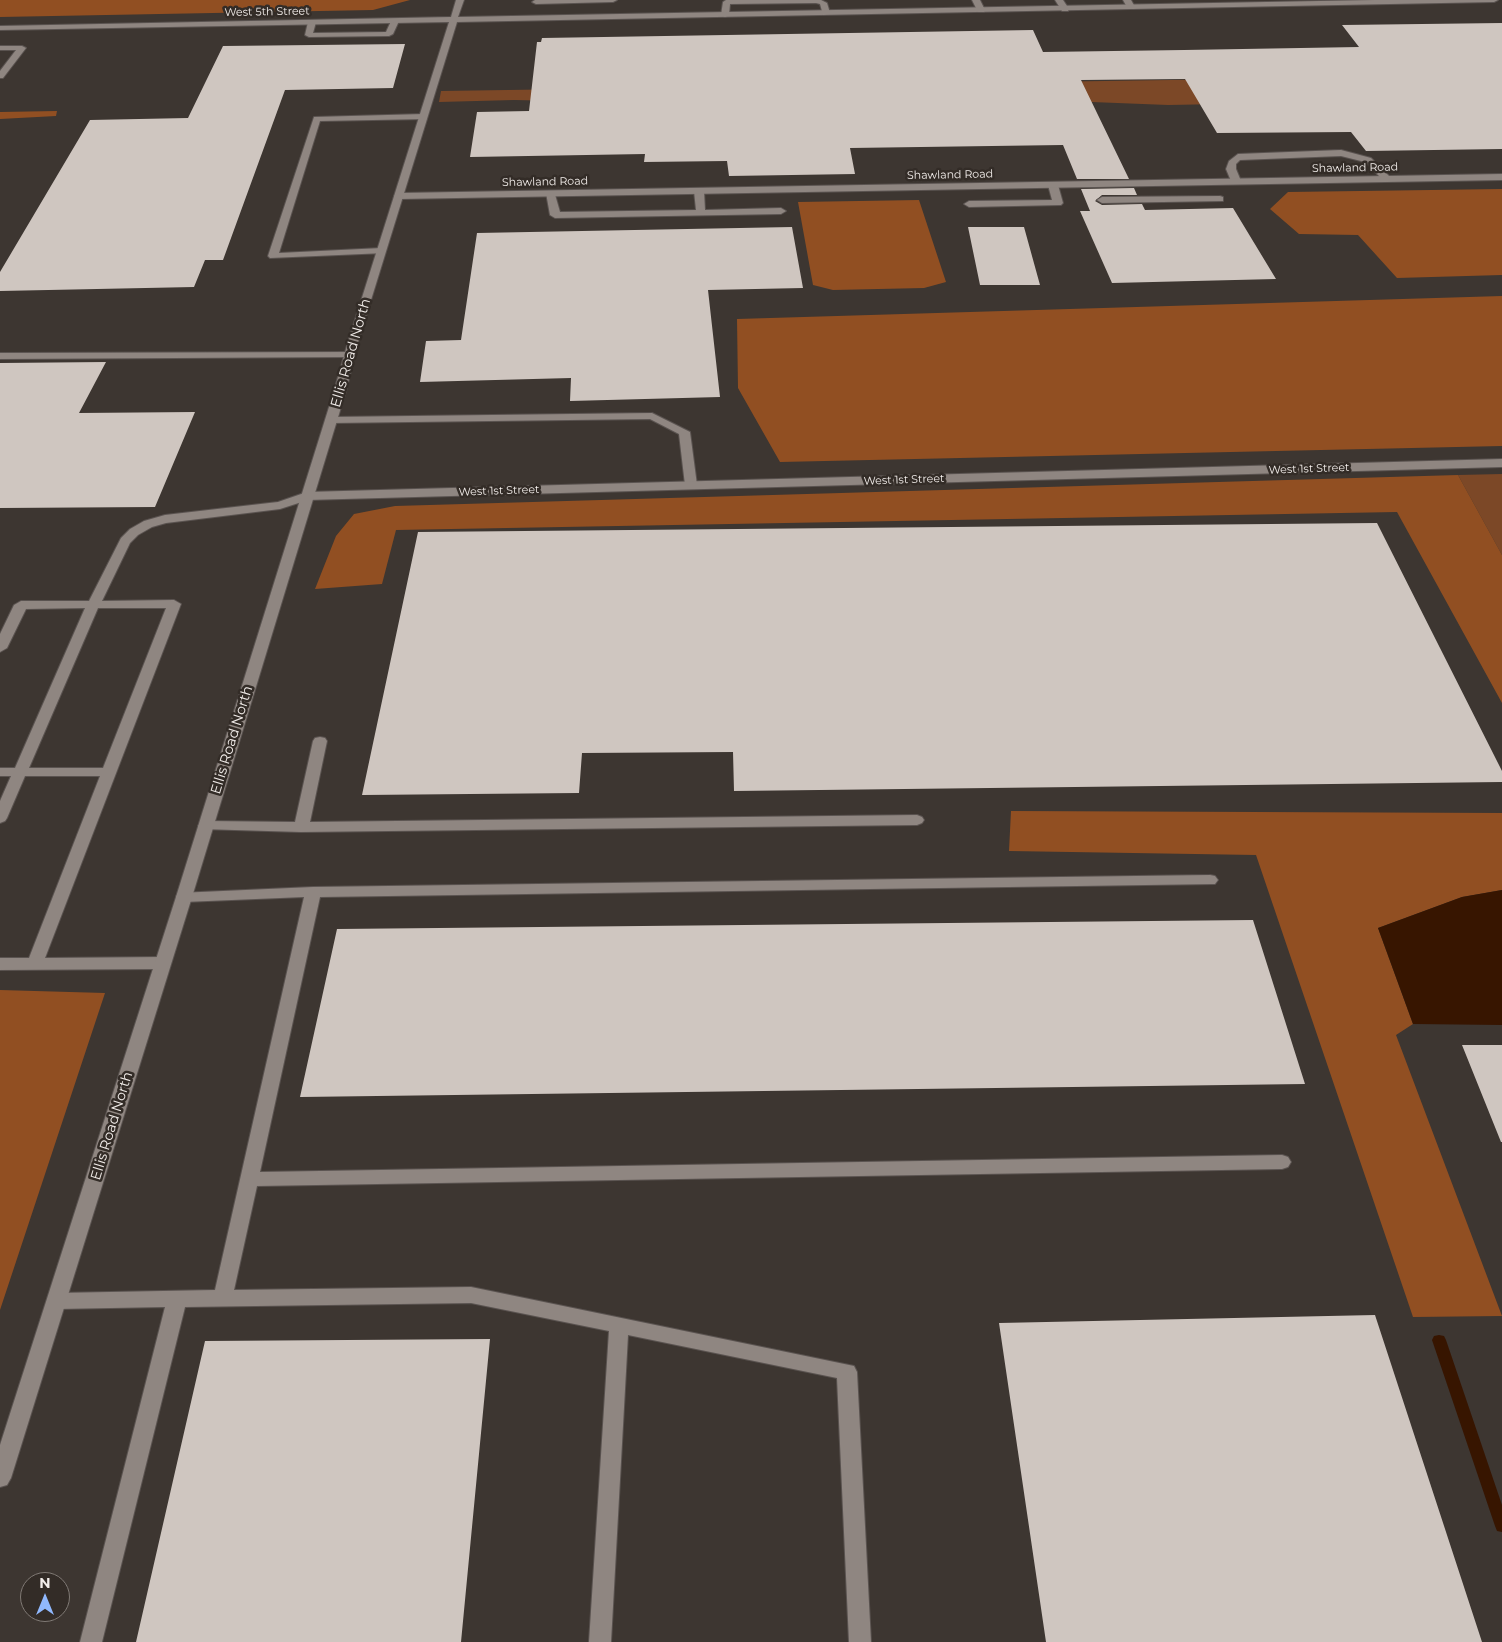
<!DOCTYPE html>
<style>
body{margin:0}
#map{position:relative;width:1502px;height:1642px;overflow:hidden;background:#3d3631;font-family:Montserrat,sans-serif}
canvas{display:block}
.north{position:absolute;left:20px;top:1572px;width:50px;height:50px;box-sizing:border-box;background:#332c27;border:1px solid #807a75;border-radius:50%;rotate:0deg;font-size:14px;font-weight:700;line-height:20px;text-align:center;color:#f3eeeb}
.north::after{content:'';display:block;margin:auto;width:18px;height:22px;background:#90b8fd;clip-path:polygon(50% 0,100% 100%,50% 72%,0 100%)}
</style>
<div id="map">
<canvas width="1502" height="1642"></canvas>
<div class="north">N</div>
</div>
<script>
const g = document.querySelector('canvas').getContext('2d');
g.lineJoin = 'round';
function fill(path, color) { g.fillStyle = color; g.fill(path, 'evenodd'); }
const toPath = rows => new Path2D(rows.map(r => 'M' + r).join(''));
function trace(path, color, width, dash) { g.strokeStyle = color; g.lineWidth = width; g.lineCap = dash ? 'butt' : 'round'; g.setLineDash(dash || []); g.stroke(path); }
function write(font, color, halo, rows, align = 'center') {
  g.font = font + ' Montserrat,sans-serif'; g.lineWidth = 5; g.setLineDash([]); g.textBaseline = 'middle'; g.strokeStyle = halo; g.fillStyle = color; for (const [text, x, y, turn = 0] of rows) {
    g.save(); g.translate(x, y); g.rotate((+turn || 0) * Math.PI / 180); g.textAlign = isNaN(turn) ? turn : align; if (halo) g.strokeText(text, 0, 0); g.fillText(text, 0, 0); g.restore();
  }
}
fill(toPath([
 [1502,75,1502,99,1168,105,1066,101,751,105,514,100,439,102,441,91],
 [1502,474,1502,555,1458,475]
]), '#7c4827');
fill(toPath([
 [0,0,410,0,373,10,0,17],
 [57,111,56,116,0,119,0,112],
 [1502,189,1502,275,1397,278,1358,235,1299,234,1270,209,1288,192],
 [919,200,946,282,924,288,833,290,813,285,798,202],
 [1502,296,1502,446,780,462,738,388,737,319],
 [1458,475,1502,555,1502,703,1397,512,396,530,382,584,315,589,336,536,354,514,395,506],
 [1011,811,1502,813,1502,890,1462,897,1378,928,1413,1024,1396,1035,1502,1316,1413,1317,1256,855,1009,851],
 [0,990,105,993,0,1310]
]), '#914f22');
fill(toPath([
 [1502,890,1502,1025,1413,1024,1378,928,1462,897]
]), '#371500');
fill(toPath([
 [1439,1335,1444,1336,1446,1340,1502,1505,1502,1532,1497,1531,1495,1526,1432,1340,1434,1336,1439,1335]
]), '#371500');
fill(toPath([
 [1502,23,1502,149,1366,151,1351,132,1217,133,1185,79,1081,80,1129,179,1077,179,1063,145,850,148,855,174,729,176,727,161,644,162,645,154,470,157,477,112,529,111,537,42,541,42,542,38,1033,30,1043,52,1184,50,1359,47,1342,25],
 [405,44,393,88,285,90,223,260,205,260,194,287,0,291,0,272,90,120,188,118,223,46],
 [1134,188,1137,195,1102,195,1095,201,1102,205,1142,204,1145,210,1233,208,1276,279,1112,283,1080,211,1090,211,1081,189],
 [792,227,803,288,708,290,720,397,570,401,571,378,420,382,426,341,461,340,477,233],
 [968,227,1024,227,1040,285,980,285],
 [106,362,79,413,195,412,155,507,0,508,0,363],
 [1377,523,1502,771,1502,782,734,791,733,752,582,753,579,793,362,795,418,532],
 [1253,920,1305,1084,300,1097,337,929],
 [1462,1045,1502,1045,1502,1142,1501,1142],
 [1375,1315,1482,1642,1046,1642,999,1323],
 [490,1339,461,1642,136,1642,205,1341]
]), '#cfc6c0');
const service = toPath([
 [535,0,617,0,613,2,536,4,532,2,535,0],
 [726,0,821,0,827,3,830,13,823,15,820,4,816,3,730,4,729,15,725,17,721,15,723,2,726,0],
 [972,0,980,0,985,10,984,12,978,12,972,0],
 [1055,0,1063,0,1069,9,1068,11,1062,11,1055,0],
 [1123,0,1131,0,1135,7,1134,9,1128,9,1123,0],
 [392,19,399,21,393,34,389,36,309,37,305,35,308,22,312,20,316,22,313,33,386,32,392,19],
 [0,46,22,46,26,48,3,78,0,78,0,71,16,50,0,50,0,46],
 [424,114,427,115,427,119,320,121,279,253,382,248,385,249,385,253,270,258,268,256,314,117,424,114],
 [1341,150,1371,158,1392,179,1387,182,1384,181,1365,162,1341,156,1240,160,1236,164,1236,169,1241,181,1236,184,1231,181,1226,169,1229,161,1238,154,1341,150],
 [1053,182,1058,185,1063,203,1061,205,969,207,964,204,969,201,1052,200,1048,185,1053,182],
 [699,188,704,191,705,210,781,208,786,211,781,214,555,218,550,215,546,193,548,191,554,191,560,212,696,210,694,191,699,188],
 [1220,196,1223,197,1223,201,1102,203,1097,200,1102,197,1220,196],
 [350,352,355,355,354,357,0,359,0,353,350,352],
 [652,413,690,432,697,485,695,488,691,489,685,485,679,434,650,419,331,423,325,420,331,417,652,413],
 [307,492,311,493,313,496,311,499,280,509,166,523,152,527,138,535,130,543,102,601,174,600,181,604,45,958,163,957,169,959,171,963,169,967,163,969,0,970,0,958,29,958,100,776,25,776,7,818,5,821,0,823,0,801,11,776,0,776,0,768,15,768,85,608,26,609,7,648,0,652,0,634,14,605,21,601,89,601,121,538,130,529,144,521,165,515,278,502,307,492],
 [98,608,166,608,103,768,29,768,98,608],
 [320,737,325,738,327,741,310,822,917,815,922,817,924,820,922,823,917,825,301,832,201,829,198,826,201,823,206,821,295,822,313,741,315,738,320,737],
 [1210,875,1215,876,1218,880,1215,884,320,897,260,1172,1282,1155,1288,1157,1291,1162,1288,1167,1282,1169,257,1186,234,1290,471,1287,854,1366,857,1372,871,1642,849,1642,837,1378,628,1335,611,1642,589,1642,609,1331,471,1303,185,1307,102,1642,80,1642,165,1307,57,1309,50,1307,47,1301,50,1295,57,1293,215,1290,304,897,184,902,178,901,176,897,178,893,313,887,1210,875]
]);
const minor = toPath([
 [1502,174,1502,180,399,199,394,196,399,193,1502,174],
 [1502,459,1502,467,307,500,301,496,307,492,1502,459]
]);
const tertiary = toPath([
 [456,0,464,0,458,17,1374,0,1498,0,1494,2,457,22,358,342,346,391,192,897,11,1478,7,1485,0,1487,0,1445,176,897,334,391,348,342,449,22,0,30,0,26,451,17,456,0]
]);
trace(service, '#5a5350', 2);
trace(minor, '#5a5350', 2);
trace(tertiary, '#5a5350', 2);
fill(service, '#8f8681');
fill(minor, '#8f8681');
fill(tertiary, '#8f8681');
write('11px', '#f3eeeb', '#332c27', [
 ["West 5th Street",267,12,-1],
 ["Shawland Road",1355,168,-1],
 ["Shawland Road",950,175,-1],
 ["Shawland Road",545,182,-1],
 ["West 1st Street",1309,469,-2],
 ["West 1st Street",904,480,-2],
 ["West 1st Street",499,491,-2]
]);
write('14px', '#f3eeeb', '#332c27', [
 ["Ellis Road North",351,353,-74],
 ["Ellis Road North",232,740,-73],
 ["Ellis Road North",112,1126,-73]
]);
</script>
